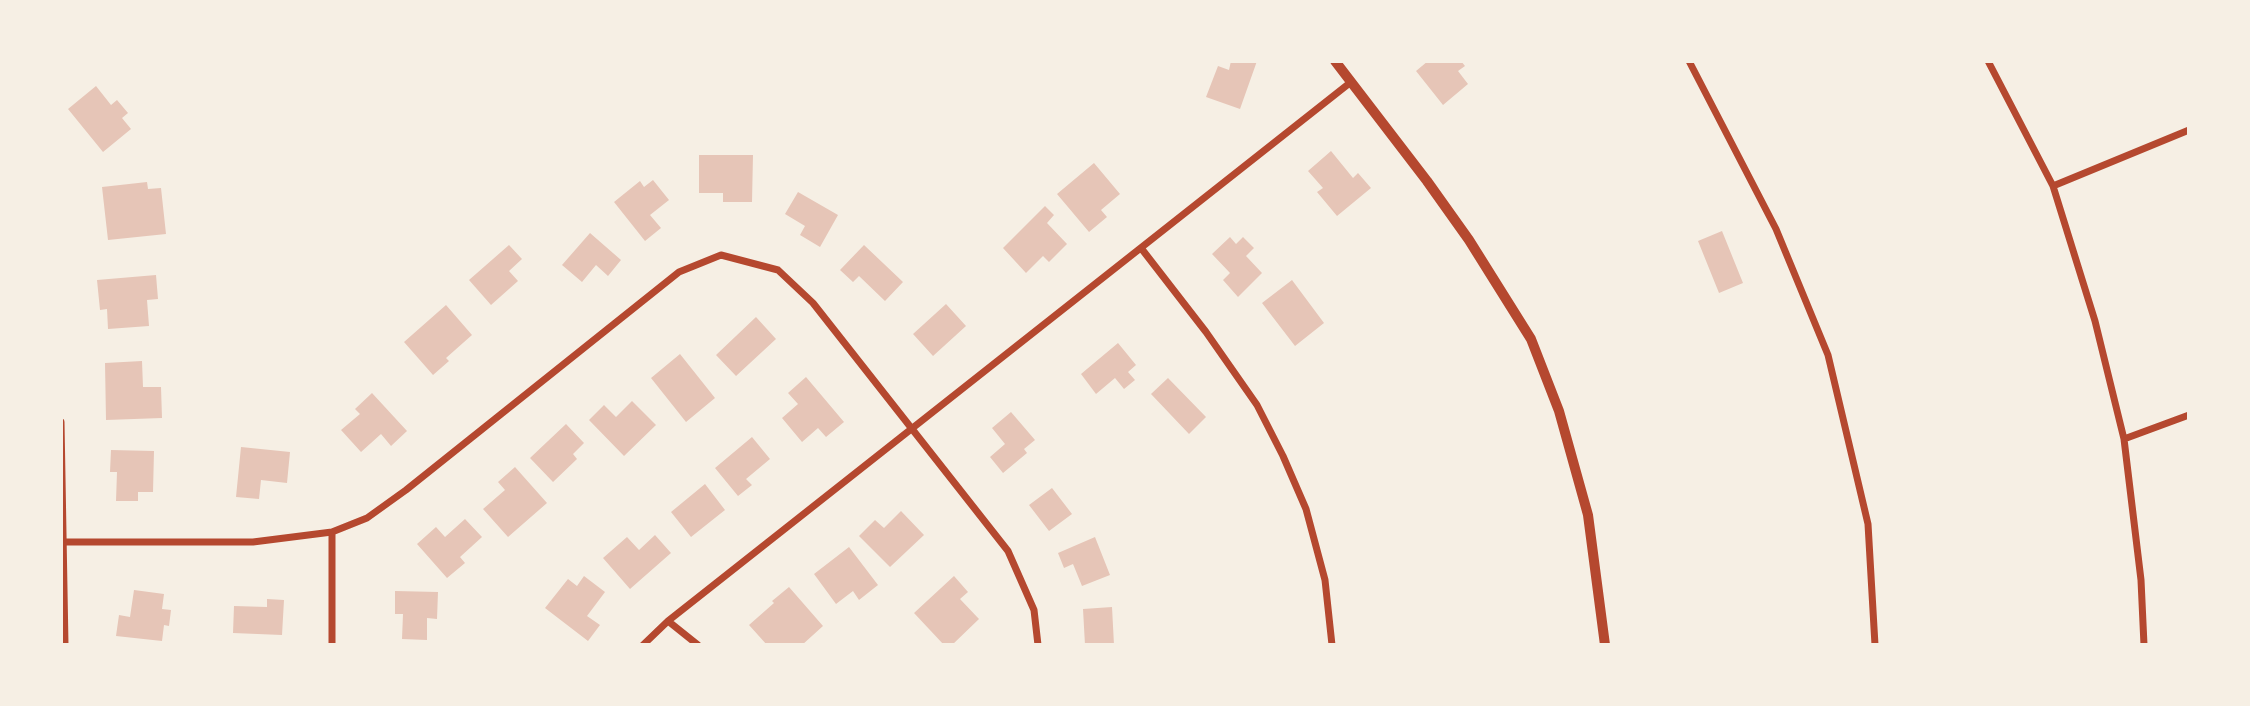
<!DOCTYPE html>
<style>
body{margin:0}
#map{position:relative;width:2250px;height:706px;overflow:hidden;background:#f6efe4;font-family:"Playfair Display",serif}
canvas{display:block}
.frame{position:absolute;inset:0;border:63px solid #f6efe4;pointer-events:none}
</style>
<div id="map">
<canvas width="2250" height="706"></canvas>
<div class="frame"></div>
</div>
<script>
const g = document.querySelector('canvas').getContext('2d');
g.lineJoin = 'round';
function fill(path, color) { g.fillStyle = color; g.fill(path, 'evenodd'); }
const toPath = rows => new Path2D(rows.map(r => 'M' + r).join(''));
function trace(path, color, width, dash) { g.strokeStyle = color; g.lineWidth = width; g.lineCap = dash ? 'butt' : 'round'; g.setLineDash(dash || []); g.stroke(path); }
fill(toPath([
 [1231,61,1257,61,1240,109,1206,97,1218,66,1229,70],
 [1428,61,1461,61,1465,66,1458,71,1468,84,1443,105,1416,71],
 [96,86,111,105,117,100,128,113,122,118,131,129,103,152,68,109],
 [1331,151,1353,178,1358,173,1371,188,1337,216,1317,192,1323,188,1308,171],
 [699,155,753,155,752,202,723,202,723,193,699,193],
 [1094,163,1120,194,1101,210,1107,217,1089,232,1057,194],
 [653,180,669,200,650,215,661,228,645,241,614,202,640,181,644,187],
 [147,182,148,189,161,188,166,234,108,240,102,187],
 [798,192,838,215,820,247,800,235,805,226,785,214],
 [1045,206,1054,215,1047,223,1067,244,1049,262,1043,256,1026,273,1003,248],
 [1722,231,1743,283,1719,293,1698,241],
 [590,233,621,260,608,276,596,265,582,282,562,265],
 [1230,237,1236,244,1243,237,1254,248,1246,256,1262,273,1238,297,1223,280,1230,273,1212,254],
 [509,245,522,259,509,271,518,281,491,305,469,280],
 [864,245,903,282,885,301,859,276,853,282,840,270],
 [156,275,158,299,147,300,149,326,108,329,107,309,100,310,97,280],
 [1292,280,1324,323,1295,346,1262,303],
 [946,304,966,326,933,356,913,334],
 [446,305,472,335,446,358,449,361,433,375,404,342],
 [756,317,776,339,736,376,716,355],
 [1118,343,1136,365,1128,372,1135,380,1124,389,1115,378,1096,394,1081,374],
 [680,354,715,398,686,422,651,378],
 [142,361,143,387,161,387,162,418,106,420,105,363],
 [806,377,844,422,826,437,818,428,802,442,782,418,798,404,788,393],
 [1168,378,1206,417,1189,434,1151,394],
 [372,393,407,431,391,446,381,434,361,452,341,430,360,414,355,409],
 [632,401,656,425,624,456,589,420,604,405,616,417],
 [1011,412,1035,440,1024,449,1027,453,1003,473,990,457,1005,444,992,428],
 [566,424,584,443,573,454,577,459,553,482,530,458],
 [752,437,770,459,746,479,752,485,738,496,715,468],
 [241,447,290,452,287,483,261,480,259,499,236,497],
 [111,450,154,451,153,492,138,492,138,501,116,501,117,472,110,472],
 [515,467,547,503,508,537,483,509,505,490,498,482],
 [705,484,725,510,691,537,671,512],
 [1052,488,1072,514,1049,531,1029,505],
 [901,511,924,535,890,567,859,536,875,520,884,528],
 [465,519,482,537,460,557,465,563,447,578,417,544,436,527,445,537],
 [655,535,671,553,630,589,603,558,627,537,639,550],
 [1095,537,1110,575,1082,586,1073,564,1064,568,1058,553],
 [849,547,878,585,859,600,853,591,836,604,814,574],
 [584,576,605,592,587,616,600,625,588,641,545,608,568,579,577,586],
 [954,576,968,592,960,599,979,619,952,645,944,645,914,613],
 [789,587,823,626,802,645,767,645,749,625,774,603,772,601],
 [134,590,164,594,162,609,171,610,169,626,164,625,162,641,116,636,119,615,130,617],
 [395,591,438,592,437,619,427,618,427,640,402,639,403,614,395,614],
 [267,599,284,600,282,635,233,633,234,606,267,607],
 [1112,607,1114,645,1085,645,1083,609]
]), '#e6c5b7');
trace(toPath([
 [1689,61,1776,229,1828,355,1868,524,1875,645],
 [1988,61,2053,186,2095,321,2124,439,2141,580,2144,645],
 [2053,186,2189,130],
 [1141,248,1206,332,1257,405,1283,456,1306,509,1325,580,1332,645],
 [61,422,65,645],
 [2124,439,2189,415],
 [332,532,332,645],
 [61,542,253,542,332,532,367,518,406,490,679,272,721,255,778,270,813,303,1008,551,1034,610,1038,645],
 [668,621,698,645],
 [643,645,668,621,1351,82]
]), '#b5482f', 7);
trace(toPath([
 [1335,61,1427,181,1469,240,1531,339,1559,411,1588,515,1605,645]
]), '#b5482f', 10);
</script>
